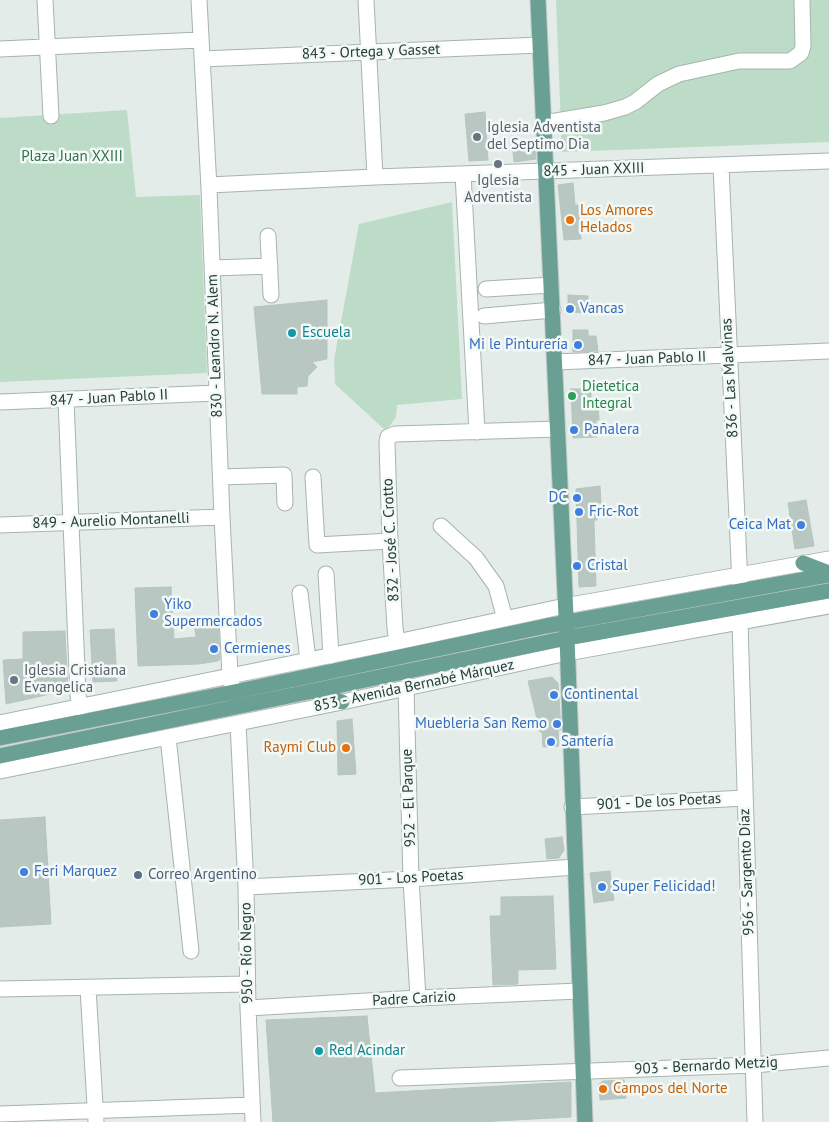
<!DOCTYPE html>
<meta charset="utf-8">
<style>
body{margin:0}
canvas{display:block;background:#e3ece8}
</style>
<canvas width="829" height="1122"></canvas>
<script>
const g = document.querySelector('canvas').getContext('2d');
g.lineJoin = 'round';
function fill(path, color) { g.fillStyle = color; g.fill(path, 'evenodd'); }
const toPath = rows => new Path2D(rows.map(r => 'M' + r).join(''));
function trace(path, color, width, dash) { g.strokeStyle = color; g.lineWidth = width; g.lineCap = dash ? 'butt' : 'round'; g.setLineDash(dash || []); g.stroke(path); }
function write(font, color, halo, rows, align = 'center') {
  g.font = font + ' "PT Sans",sans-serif'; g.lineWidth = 5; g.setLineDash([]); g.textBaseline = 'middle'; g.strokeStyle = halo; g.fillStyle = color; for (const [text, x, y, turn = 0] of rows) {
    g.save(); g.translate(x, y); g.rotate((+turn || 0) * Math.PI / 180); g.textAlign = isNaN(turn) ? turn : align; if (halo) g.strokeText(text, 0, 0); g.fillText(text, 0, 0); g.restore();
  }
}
fill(toPath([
 [556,0,829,0,829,142,562,152],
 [127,110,136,197,200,195,207,373,0,382,0,118],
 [452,202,462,399,397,405,396,417,386,431,335,384,334,360,359,224]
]), '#bddcc7');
const building = toPath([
 [485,112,488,160,469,161,465,114,485,112],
 [534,141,536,159,514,162,512,143,534,141],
 [573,183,575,205,578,205,581,239,564,240,558,185,573,183],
 [568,295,588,296,588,302,591,302,591,313,568,312,568,295],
 [327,300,327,359,312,362,317,367,308,376,307,386,297,387,297,394,262,394,254,307,327,300],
 [573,330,588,330,588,336,596,336,598,351,573,352,573,330],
 [571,389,591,389,591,406,598,405,599,420,596,420,597,437,573,438,571,389],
 [600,486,601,503,597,503,597,520,594,520,596,586,579,587,576,489,600,486],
 [806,500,814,546,795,549,788,503,806,500],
 [171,587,174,639,196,637,194,623,218,622,220,659,218,661,199,664,138,666,135,588,171,587],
 [114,629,117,681,93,682,90,630,114,629],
 [65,631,68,690,6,704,3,660,23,659,23,632,65,631],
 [552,677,558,683,561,730,558,730,559,746,543,747,542,732,540,732,528,681,552,677],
 [352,719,356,774,338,775,337,721,352,719],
 [45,817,51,924,0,927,0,820,45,817],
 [562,837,564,850,559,858,547,859,545,839,562,837],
 [610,871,614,900,594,903,590,873,610,871],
 [553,896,556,969,518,970,518,984,493,985,490,916,501,916,501,897,553,896],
 [367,1016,375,1093,571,1082,571,1117,478,1122,273,1122,266,1020,367,1016],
 [624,1080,626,1098,600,1100,599,1084,603,1081,624,1080]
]);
fill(building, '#b8c7c1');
trace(building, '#b6c5c0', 1);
const minor = toPath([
 [45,0,51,116],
 [199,0,209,188,222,517,230,675,232,685],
 [366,0,375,177],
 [0,49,200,40],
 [202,59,540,45],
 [544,123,604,113,625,107,635,102,658,84,679,74,739,61,790,61,801,53,803,46,802,0],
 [721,166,740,584],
 [463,174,477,432],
 [209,185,375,177,829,161],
 [268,236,271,295],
 [212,268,270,266],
 [486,289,551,285],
 [484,316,553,310],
 [555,362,829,351],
 [66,400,78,695,80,708],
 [0,402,217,393],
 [221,477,284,475,285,503],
 [313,477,317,545,390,541],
 [0,525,222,517],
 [441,526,476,558,496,586,505,619],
 [326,574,331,656],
 [300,593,308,660],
 [740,622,755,1122],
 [397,642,395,628,390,541,387,442,388,437,395,434,558,429],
 [406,688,411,879,418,998],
 [0,723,397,642,565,606,829,559],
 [238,723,246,887,248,1008,253,1122],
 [168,737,191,951],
 [0,771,342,702,567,653,829,606],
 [572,807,745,798],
 [246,887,411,879,575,867],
 [88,988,96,1122],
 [0,989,247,984],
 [248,1008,418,998,579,991],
 [400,1078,754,1065,829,1058],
 [0,1114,252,1105]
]);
const major = toPath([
 [538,0,567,638,585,1122],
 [803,563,829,573],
 [312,691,342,702],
 [0,738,234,692,546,626,829,575],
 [0,756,567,638,829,591]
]);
trace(minor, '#a6b4af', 17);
trace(major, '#c2c8c7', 17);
trace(minor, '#fff', 15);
trace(major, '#6a9f94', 15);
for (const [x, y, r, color] of [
 [477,137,5,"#6b7280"],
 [498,164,5,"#6b7280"],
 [570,220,5,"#e8710a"],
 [570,309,5,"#3f7fe0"],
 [292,333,5,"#0f9aa8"],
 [578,345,5,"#3f7fe0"],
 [572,396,5,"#2e9e5b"],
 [574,430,5,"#3f7fe0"],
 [577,498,5,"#3f7fe0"],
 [579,512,5,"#3f7fe0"],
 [801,525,5,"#3f7fe0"],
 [577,566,5,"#3f7fe0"],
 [154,614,5,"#3f7fe0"],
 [214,649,5,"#3f7fe0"],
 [14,680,5,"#6b7280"],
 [554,695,5,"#3f7fe0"],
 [557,724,5,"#3f7fe0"],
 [551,742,5,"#3f7fe0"],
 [346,748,5,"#e8710a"],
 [24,872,5,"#3f7fe0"],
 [138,875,5,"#5c6f8a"],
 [602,887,5,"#3f7fe0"],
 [319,1051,5,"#0f9aa8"],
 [603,1089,5,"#e8710a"]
]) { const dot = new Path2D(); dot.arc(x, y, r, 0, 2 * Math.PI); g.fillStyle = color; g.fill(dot); trace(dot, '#f3f9f6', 2); }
write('15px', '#243c37', '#f3f9f6', [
 ["843 - Ortega y Gasset",371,52,-2],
 ["845 - Juan XXIII",594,170,-2],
 ["830 - Leandro N. Alem",215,346,-92],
 ["847 - Juan Pablo II",647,359,-2],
 ["836 - Las Malvinas",730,378,-93],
 ["847 - Juan Pablo II",109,398,-3],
 ["849 - Aurelio Montanelli",111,521,-2],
 ["832 - José C. Crotto",391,540,-93],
 ["853 - Avenida Bernabé Márquez",414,686,-12],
 ["952 - El Parque",409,798,-92],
 ["901 - De los Poetas",659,802,-3],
 ["956 - Sargento Díaz",747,872,-92],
 ["901 - Los Poetas",411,878,-3],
 ["950 - Río Negro",247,953,-91],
 ["Padre Carizio",414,999,-3],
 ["903 - Bernardo Metzig",706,1066,-3]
]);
write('15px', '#5b616d', '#f3f9f6', [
 ["Iglesia Adventista",487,128],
 ["del Septimo Dia",487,145],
 ["Iglesia",498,181,"center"],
 ["Adventista",498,198,"center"],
 ["Iglesia Cristiana",24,671],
 ["Evangelica",24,688]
], 'left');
write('15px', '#30714c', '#f3f9f6', [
 ["Plaza Juan XXIII",72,157]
]);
write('15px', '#c56008', '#f3f9f6', [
 ["Los Amores",580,211],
 ["Helados",580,228],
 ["Raymi Club",336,748,"right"],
 ["Campos del Norte",613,1089]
], 'left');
write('15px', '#366cbe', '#f3f9f6', [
 ["Vancas",580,309],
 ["Mi le Pinturería",568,345,"right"],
 ["Pañalera",584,430],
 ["DC",567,498,"right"],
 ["Fric-Rot",589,512],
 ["Ceica Mat",791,525,"right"],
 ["Cristal",587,566],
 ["Yiko",164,605],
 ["Supermercados",164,622],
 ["Cermienes",224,649],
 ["Continental",564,695],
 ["Muebleria San Remo",547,724,"right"],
 ["Santería",561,742],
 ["Feri Marquez",34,872],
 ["Super Felicidad!",612,887]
], 'left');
write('15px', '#0d838f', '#f3f9f6', [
 ["Escuela",302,333],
 ["Red Acindar",329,1051]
], 'left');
write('15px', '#27864d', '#f3f9f6', [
 ["Dietetica",582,387],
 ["Integral",582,404]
], 'left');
write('15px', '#4e5e75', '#f3f9f6', [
 ["Correo Argentino",148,875]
], 'left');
</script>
